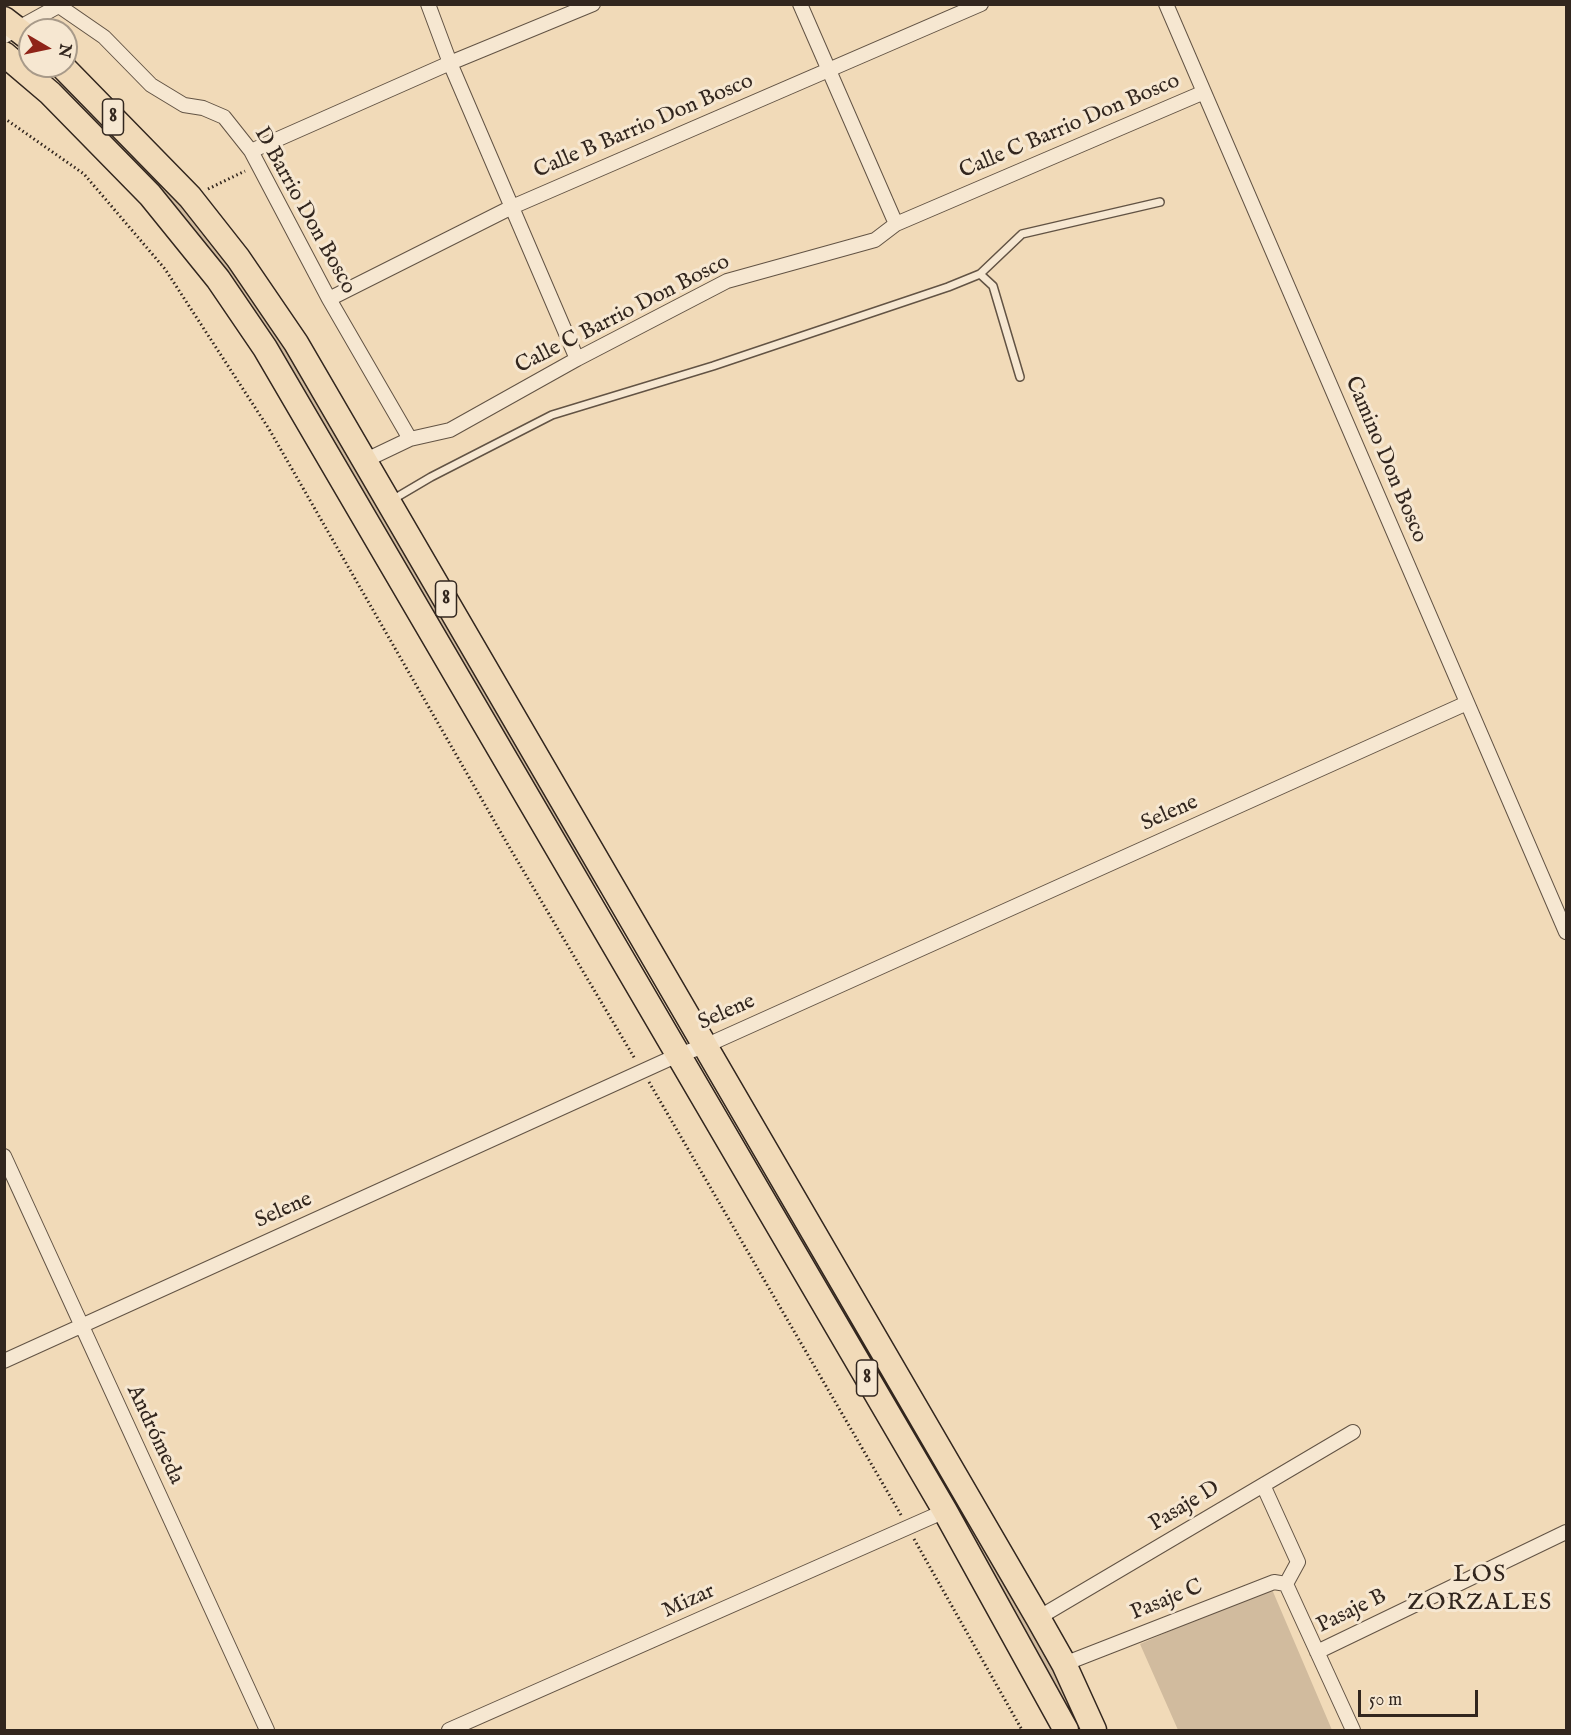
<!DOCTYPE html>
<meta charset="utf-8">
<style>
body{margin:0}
#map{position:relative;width:1571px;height:1735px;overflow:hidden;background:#f1dab8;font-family:"IM FELL English",serif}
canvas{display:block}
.frame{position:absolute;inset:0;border:6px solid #32261e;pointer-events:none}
.north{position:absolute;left:18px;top:18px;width:60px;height:60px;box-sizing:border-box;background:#f6e7d1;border:2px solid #a89a89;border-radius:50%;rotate:99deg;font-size:16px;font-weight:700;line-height:24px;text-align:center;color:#32261e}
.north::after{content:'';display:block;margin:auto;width:21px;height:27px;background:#8f2418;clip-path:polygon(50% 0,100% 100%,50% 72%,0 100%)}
.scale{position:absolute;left:1358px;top:1690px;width:120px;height:27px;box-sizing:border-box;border:3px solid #32261e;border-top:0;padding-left:8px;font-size:18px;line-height:21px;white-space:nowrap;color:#32261e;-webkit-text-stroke:4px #f6e7d1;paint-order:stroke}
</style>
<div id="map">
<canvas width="1571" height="1735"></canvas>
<div class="frame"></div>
<div class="north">N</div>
<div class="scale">50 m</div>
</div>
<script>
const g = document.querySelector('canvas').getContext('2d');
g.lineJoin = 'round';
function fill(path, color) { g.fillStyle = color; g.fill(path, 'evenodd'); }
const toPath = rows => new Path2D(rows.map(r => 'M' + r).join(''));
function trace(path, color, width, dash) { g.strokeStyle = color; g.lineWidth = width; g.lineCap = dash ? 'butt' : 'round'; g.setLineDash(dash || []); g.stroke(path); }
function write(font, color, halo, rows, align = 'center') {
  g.font = font + ' "IM FELL English",serif'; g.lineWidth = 6; g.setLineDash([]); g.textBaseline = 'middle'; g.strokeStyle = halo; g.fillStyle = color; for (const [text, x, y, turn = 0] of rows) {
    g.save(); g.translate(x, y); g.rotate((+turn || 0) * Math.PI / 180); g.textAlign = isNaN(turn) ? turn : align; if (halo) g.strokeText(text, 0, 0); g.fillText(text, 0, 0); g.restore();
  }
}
fill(toPath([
 [34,66,79,104,203,228,278,333,673,1013,610,907,557,828,307,403],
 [752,1158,808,1246,1015,1594,1085,1730,1081,1730],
 [1271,1587,1332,1730,1178,1730,1140,1644]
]), '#d1bb9e');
const lane = toPath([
 [980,274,993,286,1020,377],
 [392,500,431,477,552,415,713,366,948,287,980,274,1022,234,1160,202]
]);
const street = toPath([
 [428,4,450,63,577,359],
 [800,4,896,224],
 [1166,4,1566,932],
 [59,6,104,37,151,85,184,105,203,108,224,117,251,151,329,299,410,439],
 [4,36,62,4],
 [251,151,450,63,593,4],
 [329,299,512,207,981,4],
 [366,460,410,439,450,430,577,359,727,281,875,240,896,224,1202,93],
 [4,1156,267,1730],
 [4,1361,678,1055,705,1046,1467,703],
 [1263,1485,1298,1562,1286,1584,1353,1730],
 [1038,1618,1353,1432],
 [1317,1652,1566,1532],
 [1064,1664,1274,1582,1286,1584],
 [449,1730,945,1511]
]);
const highway = toPath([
 [4,19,30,39],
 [4,54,50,93,150,195,218,279,265,348,945,1511,1066,1730],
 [62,66,190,197,238,258,296,343,1038,1618,1064,1664,1094,1730]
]);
trace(lane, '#625344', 10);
trace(street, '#625344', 16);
trace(highway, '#32261e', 27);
trace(toPath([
 [4,118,84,174,165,269,269,429,508,845,635,1059],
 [208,189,245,171],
 [649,1082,901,1515],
 [914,1539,1022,1730]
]), '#32261e', 3, [1.5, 3]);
trace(lane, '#f6e7d1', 7);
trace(street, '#f6e7d1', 14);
trace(highway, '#f1dab8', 24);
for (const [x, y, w] of [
 [113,117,21],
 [446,599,21],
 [867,1378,21]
]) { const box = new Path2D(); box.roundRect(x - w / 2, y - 18, w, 36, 4.5); g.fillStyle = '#f6e7d1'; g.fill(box); trace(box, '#32261e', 1.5); }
write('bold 21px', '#32261e', null, [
 ["8",113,117],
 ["8",446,599],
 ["8",867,1378]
]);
write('22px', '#32261e', '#f6e7d1', [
 ["Calle B Barrio Don Bosco",644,127,-23],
 ["Calle C Barrio Don Bosco",1070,127,-23],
 ["D Barrio Don Bosco",304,211,61],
 ["Calle C Barrio Don Bosco",623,315,-27],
 ["Camino Don Bosco",1385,460,67],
 ["Selene",1170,814,-24],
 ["Selene",727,1013,-24],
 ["Selene",284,1211,-24],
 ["Andrómeda",154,1435,65],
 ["Pasaje D",1185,1507,-31],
 ["Pasaje C",1167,1601,-22],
 ["Mizar",689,1602,-24],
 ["Pasaje B",1352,1612,-26]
]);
g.letterSpacing = '1.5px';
write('24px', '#32261e', '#f6e7d1', [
 ["LOS",1480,1576],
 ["ZORZALES",1480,1604]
]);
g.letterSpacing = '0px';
</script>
